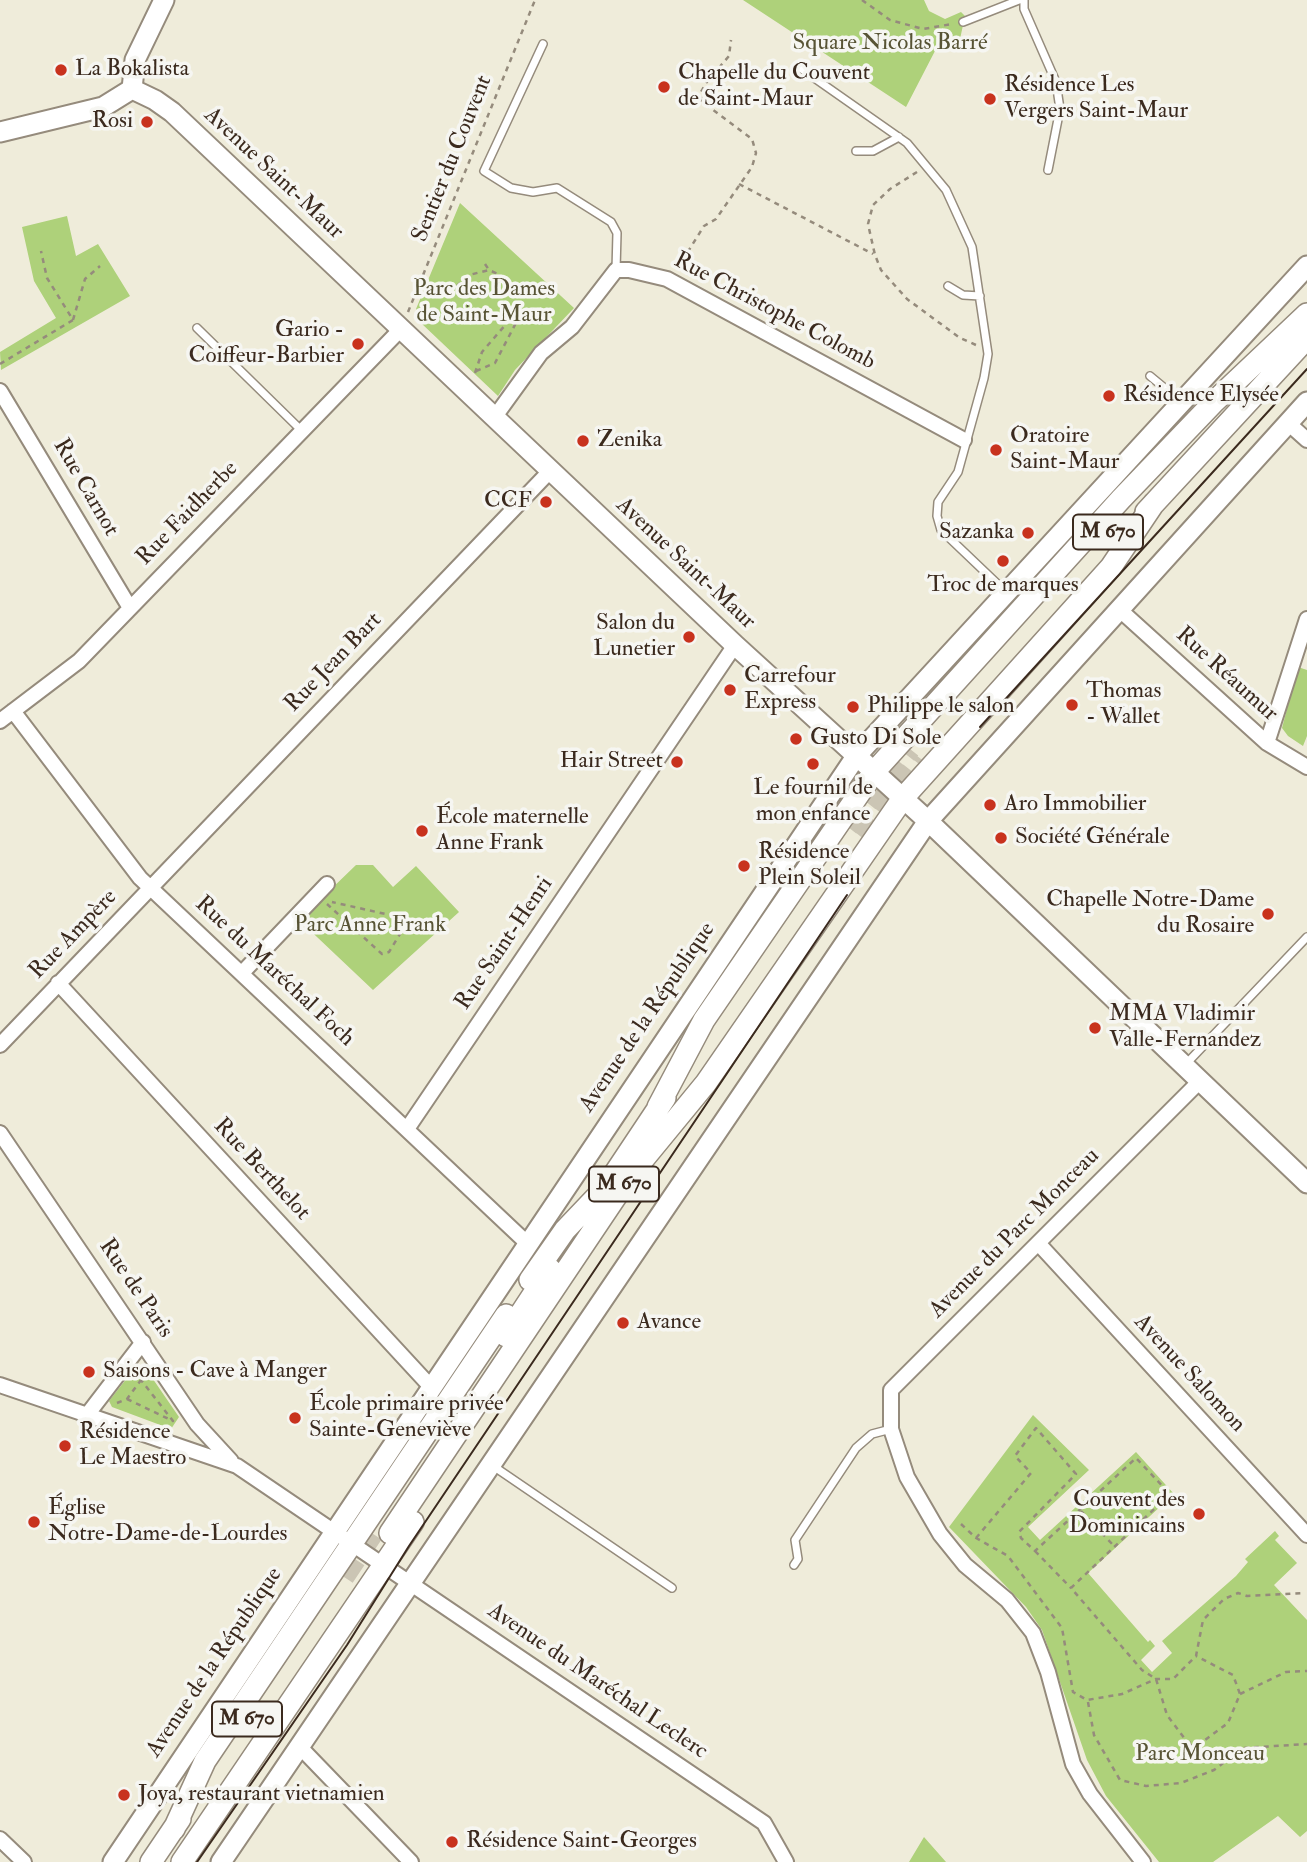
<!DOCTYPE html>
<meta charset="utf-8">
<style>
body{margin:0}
canvas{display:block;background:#efecda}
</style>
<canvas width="1307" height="1862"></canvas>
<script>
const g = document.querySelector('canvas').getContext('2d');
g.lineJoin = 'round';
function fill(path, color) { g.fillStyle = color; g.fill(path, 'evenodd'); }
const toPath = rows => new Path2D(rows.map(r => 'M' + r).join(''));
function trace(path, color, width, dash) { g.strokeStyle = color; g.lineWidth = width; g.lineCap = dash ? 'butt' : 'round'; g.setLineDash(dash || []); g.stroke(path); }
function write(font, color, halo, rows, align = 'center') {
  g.font = font + ' "IM FELL Double Pica",serif'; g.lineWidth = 7; g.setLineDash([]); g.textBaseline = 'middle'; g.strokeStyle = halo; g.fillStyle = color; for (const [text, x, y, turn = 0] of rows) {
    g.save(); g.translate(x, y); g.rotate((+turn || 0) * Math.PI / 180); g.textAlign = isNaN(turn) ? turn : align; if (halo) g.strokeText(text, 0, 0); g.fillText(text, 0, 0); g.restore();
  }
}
fill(toPath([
 [743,0,924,0,929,11,945,19,961,12,965,16,960,39,936,49,906,107],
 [460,203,574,308,515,370,498,396,421,323,423,316,416,309],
 [67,216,76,256,98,244,130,296,1,370,0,352,56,318,34,281,22,227],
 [1298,667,1307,670,1307,736,1303,746,1288,736,1282,728],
 [356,865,373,865,393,887,416,866,459,912,373,990,299,920],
 [136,1365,144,1366,179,1417,171,1429,112,1407,109,1401,131,1373,136,1371],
 [1033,1415,1089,1470,1028,1527,1040,1540,1136,1452,1174,1494,1088,1573,1148,1642,1150,1640,1155,1646,1141,1660,1152,1672,1172,1653,1162,1641,1236,1576,1248,1562,1245,1559,1275,1531,1279,1536,1275,1540,1297,1563,1274,1585,1307,1620,1307,1831,1300,1837,1278,1816,1213,1862,1159,1862,1106,1796,1087,1760,1042,1630,1026,1607,949,1527],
 [924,1837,946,1862,909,1862]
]), '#aed17a');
trace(toPath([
 [848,827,910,749],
 [860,836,921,759],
 [344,1577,378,1526]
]), '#cbc5b4', 21, [21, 10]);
const lane = toPath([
 [1024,0,1024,9,1056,82,1060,109,1048,170],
 [963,22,1019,0],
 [543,44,484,171,511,188,533,192,557,188,611,222,617,233,616,270],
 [800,68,907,143,946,190,972,247,988,354,984,378,958,472,938,502,937,516,941,530,1006,592],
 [856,151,873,151,899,137],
 [948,286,963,295,980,296],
 [197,328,301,430],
 [1150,376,1179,400],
 [1186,1064,1307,937],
 [495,1464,499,1470,672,1588],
 [794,1565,798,1559,795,1540,856,1448,872,1434,891,1429]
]);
const street = toPath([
 [0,391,130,608],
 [494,418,541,353,572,327,616,270,629,270,667,279,964,440],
 [1288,423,1307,440],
 [1120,610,1267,743,1307,767],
 [13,711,140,878,528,1244],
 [0,721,79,661,401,329],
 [1267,743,1307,619],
 [242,973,327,884],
 [58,983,431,1387],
 [0,1045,551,470],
 [407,1129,735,645],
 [0,1133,197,1424,231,1461],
 [1038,1243,1307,1535],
 [0,1385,237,1466,764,1823,786,1862],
 [87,1415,143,1342],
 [299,1746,411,1862],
 [0,1839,24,1862],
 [1143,1862,1090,1794,1073,1764,1048,1672,1033,1633,1007,1600,965,1565,940,1534,907,1477,891,1429,891,1390,1199,1082]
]);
const secondary = toPath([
 [132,89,155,100,172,112,735,645,928,821,1307,1183],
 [132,89,135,60,164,0],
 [0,132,103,107,132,89],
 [113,1862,857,755,1307,266],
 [221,1862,928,821,1307,402]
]);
const primary = toPath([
 [1146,512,1307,338],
 [658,1107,704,1020,874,772,1121,499,1215,401,1307,314],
 [628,1178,706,1083,903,798,1111,567,1154,503],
 [611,1179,665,1098],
 [530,1280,565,1230,606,1187],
 [506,1336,550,1269],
 [390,1533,635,1168],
 [174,1829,205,1761,506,1315],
 [151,1862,180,1819],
 [182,1862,413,1522]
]);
trace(lane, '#958b7c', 10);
trace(street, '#958b7c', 18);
trace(secondary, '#958b7c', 23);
trace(primary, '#958b7c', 24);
trace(toPath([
 [862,0,890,20,923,29,952,24],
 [917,172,890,189,873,205,868,224,875,255,881,270,907,299,960,338,976,345],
 [739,184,873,254],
 [485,264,489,270],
 [677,269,704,226,716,219,752,167,756,153,752,139,701,101,701,92,706,83,729,56,731,40],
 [457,286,469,275,489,270,498,274,514,295],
 [408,312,535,0],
 [73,320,85,279,100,266],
 [0,364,73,320,47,278,41,251],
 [476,371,495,363,518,319],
 [475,373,482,352,513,316],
 [327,904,382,954,389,952,406,924,403,918,332,902],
 [127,1399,173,1421,141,1380],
 [117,1403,127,1399,141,1380,140,1372],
 [1081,1511,1114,1546],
 [961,1524,976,1538,1008,1556,1062,1628,1073,1692,1087,1700,1122,1694,1156,1679,1173,1679,1196,1656,1203,1620,1224,1599,1238,1593,1247,1596,1305,1593],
 [976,1538,1031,1473,1015,1456,1036,1428,1076,1474,1019,1532,1021,1538,1035,1551,1136,1458,1170,1494,1071,1588,1142,1670,1156,1679,1167,1715,1188,1743,1205,1740,1228,1723,1240,1694,1233,1675,1196,1656],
 [1035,1551,1071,1588],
 [1240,1694,1286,1672,1307,1671],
 [1088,1702,1094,1735,1120,1780,1146,1786,1181,1783,1214,1770,1243,1748,1307,1744],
 [1188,1743,1205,1754,1240,1749]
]), '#958b7c', 2.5, [5, 5]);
trace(lane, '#fff', 7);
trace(street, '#fff', 14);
trace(secondary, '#fff', 19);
trace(primary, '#fff', 21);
trace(toPath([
 [980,727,1307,369],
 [197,1862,347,1645,409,1546,847,895]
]), '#3b2a1e', 2);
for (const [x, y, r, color] of [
 [61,70,7,"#c8321e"],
 [664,87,7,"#c8321e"],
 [990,99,7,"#c8321e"],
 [147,122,7,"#c8321e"],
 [358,344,7,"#c8321e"],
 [1109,396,7,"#c8321e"],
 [583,441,7,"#c8321e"],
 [996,450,7,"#c8321e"],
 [546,502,7,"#c8321e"],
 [1028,533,7,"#c8321e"],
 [1003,561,7,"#c8321e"],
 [689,637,7,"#c8321e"],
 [730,690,7,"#c8321e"],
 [1072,705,7,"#c8321e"],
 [853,707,7,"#c8321e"],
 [796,739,7,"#c8321e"],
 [677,762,7,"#c8321e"],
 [813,764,7,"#c8321e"],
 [990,805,7,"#c8321e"],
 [422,831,7,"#c8321e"],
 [1001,838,7,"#c8321e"],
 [744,866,7,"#c8321e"],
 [1268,914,7,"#c8321e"],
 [1095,1028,7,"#c8321e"],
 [623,1323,7,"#c8321e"],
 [89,1372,7,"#c8321e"],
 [295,1418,7,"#c8321e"],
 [65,1446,7,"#c8321e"],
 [1199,1514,7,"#c8321e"],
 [34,1522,7,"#c8321e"],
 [124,1795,7,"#c8321e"],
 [452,1842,7,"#c8321e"]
]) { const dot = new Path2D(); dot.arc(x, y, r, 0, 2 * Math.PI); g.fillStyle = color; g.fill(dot); trace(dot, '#f6f6f2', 2.5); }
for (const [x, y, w] of [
 [1108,532,70],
 [624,1184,70],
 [247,1719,70]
]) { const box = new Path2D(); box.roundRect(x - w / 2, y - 17.5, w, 35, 5); g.fillStyle = '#f6f6f2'; g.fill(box); trace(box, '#3b2a1e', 2); }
write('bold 21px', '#3b2a1e', null, [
 ["M 670",1108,532],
 ["M 670",624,1184],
 ["M 670",247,1719]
]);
write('23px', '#585435', '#f6f6f2', [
 ["Square Nicolas Barré",890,44],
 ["Parc des Dames",484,290],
 ["de Saint-Maur",484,316],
 ["Parc Anne Frank",370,926],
 ["Parc Monceau",1200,1755]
]);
write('23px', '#3b2a1e', '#f6f6f2', [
 ["La Bokalista",75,70],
 ["Chapelle du Couvent",678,74],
 ["de Saint-Maur",678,100],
 ["Résidence Les",1004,86],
 ["Vergers Saint-Maur",1004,112],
 ["Rosi",133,122,"right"],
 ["Gario -",344,331,"right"],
 ["Coiffeur-Barbier",344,357,"right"],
 ["Résidence Elysée",1123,396],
 ["Oratoire",1010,437],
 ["Saint-Maur",1010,463],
 ["Zenika",597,441],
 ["CCF",532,502,"right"],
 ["Sazanka",1014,533,"right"],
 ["Troc de marques",1003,586,"center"],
 ["Salon du",675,624,"right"],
 ["Lunetier",675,650,"right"],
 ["Carrefour",744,677],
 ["Express",744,703],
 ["Thomas",1086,692],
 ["- Wallet",1086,718],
 ["Philippe le salon",867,707],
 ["Gusto Di Sole",810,739],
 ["Hair Street",663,762,"right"],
 ["Le fournil de",813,789,"center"],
 ["mon enfance",813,815,"center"],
 ["Aro Immobilier",1004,805],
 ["École maternelle",436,818],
 ["Anne Frank",436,844],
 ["Société Générale",1015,838],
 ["Résidence",758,853],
 ["Plein Soleil",758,879],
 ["Chapelle Notre-Dame",1254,901,"right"],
 ["du Rosaire",1254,927,"right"],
 ["MMA Vladimir",1109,1015],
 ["Valle-Fernandez",1109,1041],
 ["Avance",637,1323],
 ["Saisons - Cave à Manger",103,1372],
 ["École primaire privée",309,1405],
 ["Sainte-Geneviève",309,1431],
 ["Résidence",79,1433],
 ["Le Maestro",79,1459],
 ["Couvent des",1185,1501,"right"],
 ["Dominicains",1185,1527,"right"],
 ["Église",48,1509],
 ["Notre-Dame-de-Lourdes",48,1535],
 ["Joya, restaurant vietnamien",138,1795],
 ["Résidence Saint-Georges",466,1842]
], 'left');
write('23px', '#3b2a1e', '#f6f6f2', [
 ["Sentier du Couvent",453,159,-68],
 ["Avenue Saint-Maur",273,174,43],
 ["Rue Christophe Colomb",774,312,28],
 ["Rue Carnot",85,488,60],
 ["Rue Faidherbe",188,514,-46],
 ["Avenue Saint-Maur",685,564,43],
 ["Rue Jean Bart",334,663,-46],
 ["Rue Réaumur",1226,675,42],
 ["Rue Ampère",74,935,-46],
 ["Rue Saint-Henri",505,944,-56],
 ["Rue du Maréchal Foch",274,972,43],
 ["Avenue de la République",648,1018,-56],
 ["Rue Berthelot",261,1170,47],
 ["Avenue du Parc Monceau",1015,1234,-45],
 ["Rue de Paris",135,1289,56],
 ["Avenue Salomon",1189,1374,47],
 ["Avenue de la République",215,1663,-56],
 ["Avenue du Maréchal Leclerc",597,1682,34]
]);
</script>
